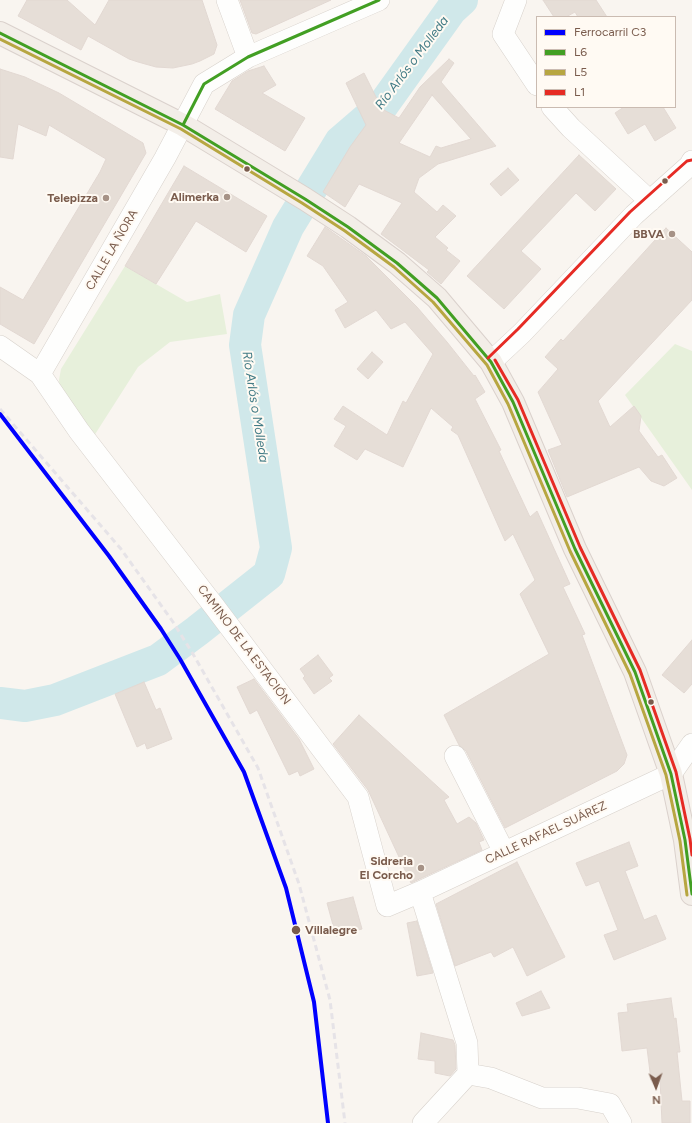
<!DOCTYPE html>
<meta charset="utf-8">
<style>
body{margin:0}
#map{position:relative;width:692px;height:1123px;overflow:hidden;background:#f9f5f0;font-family:Figtree,sans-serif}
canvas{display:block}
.legend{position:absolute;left:536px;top:16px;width:140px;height:92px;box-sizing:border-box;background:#fffaf3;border:1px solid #cabbb1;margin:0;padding:5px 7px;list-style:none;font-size:12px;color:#7a5c4d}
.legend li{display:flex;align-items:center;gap:8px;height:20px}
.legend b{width:20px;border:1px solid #cabbb1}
.north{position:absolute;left:636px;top:1067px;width:40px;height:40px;-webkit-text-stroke:3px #fffaf3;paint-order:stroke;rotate:178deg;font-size:11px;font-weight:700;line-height:16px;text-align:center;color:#7a5c4d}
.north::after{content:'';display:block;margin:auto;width:14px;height:18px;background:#7a5c4d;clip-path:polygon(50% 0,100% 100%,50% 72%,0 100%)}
</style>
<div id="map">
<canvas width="692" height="1123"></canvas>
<ul class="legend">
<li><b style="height:5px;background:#00f"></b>Ferrocarril C3</li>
<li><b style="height:5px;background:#429f23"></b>L6</li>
<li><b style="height:5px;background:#b7a641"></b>L5</li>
<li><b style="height:5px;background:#e62b24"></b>L1</li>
</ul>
<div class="north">N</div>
</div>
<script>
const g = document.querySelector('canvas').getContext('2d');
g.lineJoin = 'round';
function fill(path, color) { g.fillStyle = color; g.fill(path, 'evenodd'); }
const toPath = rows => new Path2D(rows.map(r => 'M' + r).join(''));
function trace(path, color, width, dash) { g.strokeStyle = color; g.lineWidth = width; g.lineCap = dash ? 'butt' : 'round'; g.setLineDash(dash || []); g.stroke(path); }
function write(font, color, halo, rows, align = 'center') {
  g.font = font + ' Figtree,sans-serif'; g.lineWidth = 4; g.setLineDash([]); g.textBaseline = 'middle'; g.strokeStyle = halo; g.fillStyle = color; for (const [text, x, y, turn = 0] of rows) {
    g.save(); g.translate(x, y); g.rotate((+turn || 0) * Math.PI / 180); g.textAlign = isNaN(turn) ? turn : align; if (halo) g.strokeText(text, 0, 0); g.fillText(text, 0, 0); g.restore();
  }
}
fill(toPath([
 [125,266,187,302,220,294,227,334,170,342,138,367,92,439,60,389,59,380,61,369],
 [675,344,692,351,692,490,625,395]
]), '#e7f0db');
trace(toPath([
 [0,703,25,706,55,700,158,660,197,631,269,574,276,548,245,345,249,315,288,227,340,142,383,105,451,10,462,0]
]), '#d0e8ea', 32);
const building = toPath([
 [27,0,67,0,95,25,109,0,202,0,217,45,214,54,200,61,192,64,173,68,156,67,138,62,129,59,88,36,81,50,18,16,27,0],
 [240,0,331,0,256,34,252,33,240,0],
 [543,0,596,0,607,17,578,17,575,12,566,17,554,17,543,0],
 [449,59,454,63,441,82,496,146,438,164,419,178,414,192,437,212,443,205,456,216,435,237,448,248,446,250,460,261,441,284,427,272,429,270,381,234,402,203,359,184,345,207,323,192,350,147,366,125,346,83,364,73,382,109,399,118,420,87,449,59],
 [432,95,471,139,441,148,436,146,430,157,399,143,432,95],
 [264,66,276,85,262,93,305,118,285,151,215,109,232,81,248,71,264,66],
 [0,69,25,77,59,93,143,143,146,153,34,344,0,324,0,287,23,300,100,172,106,159,49,125,46,136,18,124,13,159,0,157,0,69],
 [624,107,663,107,676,128,655,141,645,124,628,134,615,113,624,107],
 [579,155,616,189,595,211,576,193,521,251,541,269,504,309,467,276,579,155],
 [184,166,267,216,246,252,196,221,156,284,125,266,184,166],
 [508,168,519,180,501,196,490,184,508,168],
 [325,227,366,256,417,307,447,342,474,376,475,375,485,392,475,399,501,450,499,451,530,517,537,511,570,584,563,587,585,634,582,635,627,755,624,764,617,771,505,828,466,751,459,745,444,715,549,654,520,594,535,580,513,534,505,541,458,435,451,430,453,427,431,408,403,467,365,449,357,460,334,446,346,426,334,419,343,406,387,435,403,401,406,403,433,354,405,322,391,329,376,310,345,328,335,310,348,302,323,266,307,256,325,227],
 [666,228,692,252,692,300,598,401,610,427,634,406,641,416,639,431,658,457,662,455,677,478,664,486,651,481,639,467,567,497,548,450,562,445,538,392,558,369,545,357,561,339,563,341,666,228],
 [372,352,383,362,368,379,357,369,372,352],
 [692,640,692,684,684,693,662,675,692,640],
 [318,655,333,675,329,678,332,681,314,694,303,678,305,676,300,669,318,655],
 [254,679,299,739,314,769,300,776,298,771,289,775,257,710,250,714,237,687,254,679],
 [144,682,156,710,160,708,172,739,147,749,145,743,137,747,115,694,144,682],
 [359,715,449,797,444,800,457,824,469,817,476,823,484,840,479,842,482,850,411,883,368,790,333,744,359,715],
 [629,842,638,866,625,871,644,920,656,915,666,939,614,960,604,935,618,930,599,881,586,886,576,863,629,842],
 [517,862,565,957,527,976,513,947,494,957,491,952,455,966,436,904,517,862],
 [353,897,362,929,336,936,327,903,353,897],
 [417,921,433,973,417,976,407,923,417,921],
 [541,991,550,1008,522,1016,516,1003,541,991],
 [671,998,674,1019,676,1018,680,1052,677,1052,682,1101,690,1101,690,1123,662,1123,660,1079,651,1080,647,1048,622,1051,618,1013,628,1012,627,1004,671,998],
 [421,1033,453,1040,455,1045,456,1069,450,1076,435,1073,435,1061,418,1059,421,1033]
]);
fill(building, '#e6ded7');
trace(building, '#e2d8d2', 1);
const minor = toPath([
 [227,0,248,57],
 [516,0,503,34,537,85],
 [552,107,571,128,650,201],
 [0,346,40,374,79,431,214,606,358,797,387,906,420,892,671,774,692,744],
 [491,362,522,333,634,215,690,165,692,161],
 [40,374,165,158,204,84,248,57,379,0],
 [455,756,504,852],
 [420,892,467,1043,468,1074,423,1123],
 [468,1074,491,1078,542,1098,578,1098,610,1104,621,1123]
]);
const major = toPath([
 [0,33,183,125,305,199,348,227,397,263,437,298,491,362,513,402,575,549,635,672,671,774,685,840,692,894]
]);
trace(minor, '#d7d1cb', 22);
trace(major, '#dad1cc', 24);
trace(minor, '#fefefd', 21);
trace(major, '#f3eee8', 22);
trace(toPath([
 [0,409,121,549,173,622,193,654,258,768,299,884,330,1000,345,1123]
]), '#e6e3e7', 3, [6, 4]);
trace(toPath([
 [0,33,183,125,305,199,348,227,397,263,437,298,491,362,513,402,575,549,635,672,671,774,685,840,692,894],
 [183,125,204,84,248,57,379,0]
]), '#429f23', 3);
trace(toPath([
 [0,39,181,129,302,203,345,231,394,267,433,302,487,365,508,404,570,551,630,674,666,775,680,841,687,895]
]), '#b7a641', 3);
trace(toPath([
 [488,358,518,329,630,212,687,161,692,160],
 [495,360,518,400,580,547,640,670,676,772,690,839,692,855]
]), '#e62b24', 3);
trace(toPath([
 [0,414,109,556,161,629,180,659,244,772,286,888,314,1002,328,1123]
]), '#00f', 4);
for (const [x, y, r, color] of [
 [247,169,3.5,"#7a5c4d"],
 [665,181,3.5,"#7a5c4d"],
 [227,197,4,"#a69286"],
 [106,198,4,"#a69286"],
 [672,234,4,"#a69286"],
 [651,702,3.5,"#7a5c4d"],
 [421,868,4,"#a69286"],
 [296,930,5,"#7a5c4d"]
]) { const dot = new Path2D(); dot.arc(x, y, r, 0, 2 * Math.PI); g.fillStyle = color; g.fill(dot); trace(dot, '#fffaf3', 1.5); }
write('bold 12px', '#7a5c4d', '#fffaf3', [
 ["Alimerka",219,197],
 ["Telepizza",98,198],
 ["BBVA",664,234],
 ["Sidreria",413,861],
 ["El Corcho",413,875]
], 'right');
write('12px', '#7a5c4d', '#fffaf3', [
 ["CALLE LA ÑORA",112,250,-60],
 ["CAMINO DE LA ESTACIÓN",244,645,53],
 ["CALLE RAFAEL SUÁREZ",546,833,-25]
]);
write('bold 12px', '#7a5c4d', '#fffaf3', [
 ["Villalegre",305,930]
], 'left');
write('italic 13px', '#437c86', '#fffaf3', [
 ["Río Arlós o Molleda",412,63,-53],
 ["Río Arlós o Molleda",255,407,81]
]);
</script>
